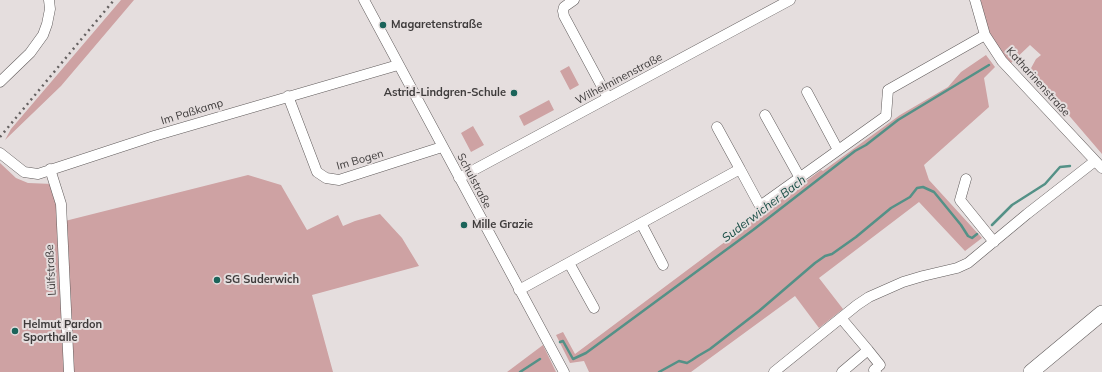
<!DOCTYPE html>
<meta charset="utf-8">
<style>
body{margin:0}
canvas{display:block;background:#e5dede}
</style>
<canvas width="1102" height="372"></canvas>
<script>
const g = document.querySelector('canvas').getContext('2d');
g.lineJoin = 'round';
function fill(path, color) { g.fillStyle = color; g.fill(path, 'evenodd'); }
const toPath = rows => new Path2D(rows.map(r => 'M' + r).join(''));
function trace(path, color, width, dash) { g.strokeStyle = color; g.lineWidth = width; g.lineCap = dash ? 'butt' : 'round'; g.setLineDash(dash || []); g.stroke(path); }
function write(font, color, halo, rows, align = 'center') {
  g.font = font + ' Mulish,sans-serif'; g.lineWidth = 4; g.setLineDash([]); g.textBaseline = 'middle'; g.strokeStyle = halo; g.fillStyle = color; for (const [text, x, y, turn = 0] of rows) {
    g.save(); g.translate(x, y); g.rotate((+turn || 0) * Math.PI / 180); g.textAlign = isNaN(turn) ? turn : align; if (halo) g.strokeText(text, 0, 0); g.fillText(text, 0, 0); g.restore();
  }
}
fill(toPath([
 [121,0,134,0,61,86,5,140,11,129],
 [979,0,1102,0,1102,154,1030,70,1036,59,1041,55,1030,45,1010,64,987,31],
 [986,55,995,67,984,78,989,107,924,165,929,180,982,238,965,251,919,202,819,278,843,309,819,328,795,296,691,372,589,372,584,361,570,363,556,335,563,332,575,354,821,170,823,171,900,115,948,87,961,72],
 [569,66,579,85,570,90,560,71],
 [549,100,554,110,524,126,519,116],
 [473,126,484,145,471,152,461,133],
 [0,163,16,178,28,183,53,184,65,221,248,175,281,185,307,230,338,215,343,226,355,221,380,214,402,238,419,266,312,295,333,372,0,372],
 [543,345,556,372,507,372]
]), '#cea2a3');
trace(toPath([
 [992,225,1012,205,1045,184,1060,167,1070,166],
 [560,342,563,341,573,359,586,353,753,230,855,151,866,145,898,120,989,65],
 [520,372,540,359],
 [659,372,679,361,687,363,692,360,698,356,710,349,759,311,815,263,825,256,832,254,856,237,891,208,910,197,917,188,923,187,934,192,961,225,968,236,972,238,977,234]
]), '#549187', 2.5);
const street = toPath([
 [364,0,564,372],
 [574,0,564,7,563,11,564,16,608,98],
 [975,0,985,35,1002,61,1102,168],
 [0,82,30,53,43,35,47,24,50,9,49,0],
 [807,92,838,150],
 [288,96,317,172,326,178,339,180,442,147],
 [765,115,800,178],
 [717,127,740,169],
 [0,153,24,172,38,174,154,136,398,65],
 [50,169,61,204,69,372],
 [459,178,790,0],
 [966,179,960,200,994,242],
 [641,223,663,265],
 [569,263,594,308],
 [519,290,740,169,760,206,886,116,888,90,985,35],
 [841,318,868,350,842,372],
 [868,350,880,365,874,370,876,372],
 [774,372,857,305,869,297,903,282,923,276,957,268,968,263,1027,214,1095,161]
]);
const secondary = toPath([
 [1031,372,1102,313]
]);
trace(street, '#615c5c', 11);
trace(secondary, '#615c5c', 16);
trace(street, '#fff', 10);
trace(secondary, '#fff', 15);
trace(toPath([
 [0,137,114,0]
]), '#656161', 2.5, [2, 4]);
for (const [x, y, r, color] of [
 [383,25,4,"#1b645a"],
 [514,93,4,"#1b645a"],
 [464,225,4,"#1b645a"],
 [217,280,4,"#1b645a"],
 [15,331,4,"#1b645a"]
]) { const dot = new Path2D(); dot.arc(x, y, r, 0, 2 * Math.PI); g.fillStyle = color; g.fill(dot); trace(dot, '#e5dede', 1.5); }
write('bold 11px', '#3e3b3b', '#e5dede', [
 ["Magaretenstraße",391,25],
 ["Astrid-Lindgren-Schule",506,93,"right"],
 ["Mille Grazie",472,225],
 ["SG Suderwich",225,280],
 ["Helmut Pardon",23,325],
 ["Sporthalle",23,338]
], 'left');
write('11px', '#3e3b3b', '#e5dede', [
 ["Wilhelminenstraße",619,79,-28],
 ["Katharinenstraße",1038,82,48],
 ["Im Paßkamp",192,112,-17],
 ["Im Bogen",360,160,-16],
 ["Schulstraße",474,181,62],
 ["Lülfstraße",51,270,-93]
]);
write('italic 12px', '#194e46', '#e5dede', [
 ["Suderwicher Bach",764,209,-37]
]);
</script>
